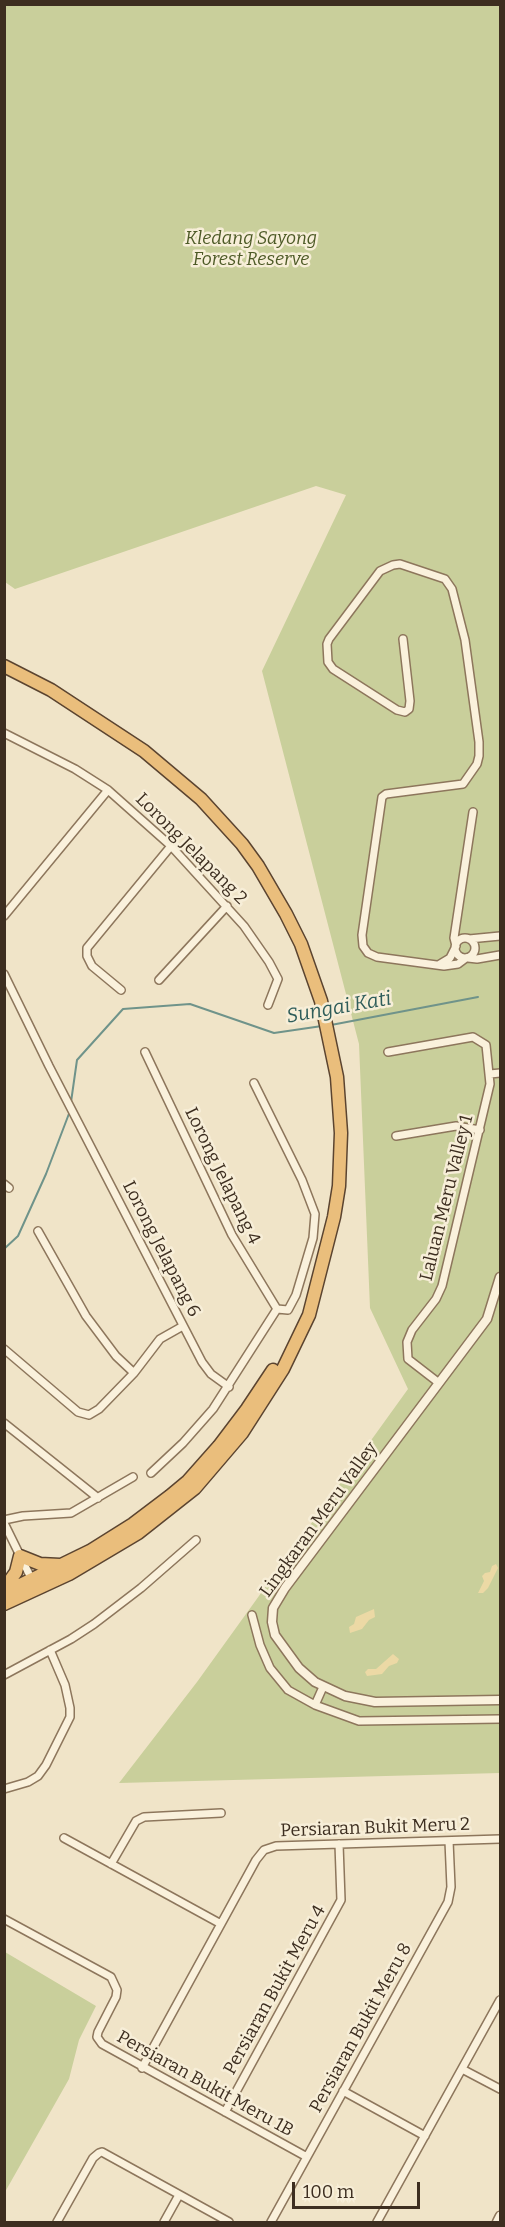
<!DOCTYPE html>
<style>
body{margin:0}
#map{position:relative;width:505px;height:2227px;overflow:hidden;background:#f0e4c8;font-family:Bitter,serif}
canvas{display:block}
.frame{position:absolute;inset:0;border:6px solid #3d2e20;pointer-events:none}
.scale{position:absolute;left:292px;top:2182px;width:128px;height:27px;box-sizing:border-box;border:3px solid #3d2e20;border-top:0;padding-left:8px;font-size:18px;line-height:21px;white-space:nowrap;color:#3d2e20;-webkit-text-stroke:4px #f7eed8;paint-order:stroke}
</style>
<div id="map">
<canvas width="505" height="2227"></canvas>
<div class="frame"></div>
<div class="scale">100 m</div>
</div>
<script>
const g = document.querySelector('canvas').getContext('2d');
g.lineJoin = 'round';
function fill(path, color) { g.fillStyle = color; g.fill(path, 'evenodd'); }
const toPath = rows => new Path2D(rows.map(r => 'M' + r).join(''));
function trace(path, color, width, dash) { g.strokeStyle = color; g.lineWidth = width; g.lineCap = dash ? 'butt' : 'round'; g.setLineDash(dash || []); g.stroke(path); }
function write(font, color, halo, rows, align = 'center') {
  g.font = font + ' Bitter,serif'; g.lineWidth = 5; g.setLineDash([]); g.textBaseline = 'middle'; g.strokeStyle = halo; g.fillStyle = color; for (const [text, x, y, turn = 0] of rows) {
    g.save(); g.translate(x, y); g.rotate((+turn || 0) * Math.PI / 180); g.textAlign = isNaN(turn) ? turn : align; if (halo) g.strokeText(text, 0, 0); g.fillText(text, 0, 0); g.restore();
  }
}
fill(toPath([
 [5,5,500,5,500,1773,119,1783,197,1682,408,1389,370,1308,359,1044,262,671,346,495,316,486,15,589,5,582],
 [5,1952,96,2006,79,2040,69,2079,5,2192]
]), '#c9cf9b');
fill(toPath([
 [496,1564,498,1568,488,1588,483,1593,478,1593,484,1581,482,1576,485,1573,490,1572,492,1566],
 [374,1609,375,1617,369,1620,362,1629,350,1633,349,1627,354,1624,356,1617],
 [393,1654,399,1659,397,1663,389,1666,382,1674,367,1676,365,1672,368,1669,376,1669]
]), '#ecd9a5');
trace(toPath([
 [331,1025,478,997],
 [71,1102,77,1060,123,1009,190,1004,274,1033,322,1026],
 [4,1249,18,1236,46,1174,70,1111]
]), '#6f938a', 2);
const minor = toPath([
 [403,639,410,701,409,709,405,712,397,710,333,669,328,662,327,644,329,639,380,571,393,565,400,564,445,579,452,589,465,640,479,742,479,756,477,764,463,784,386,794,382,797,362,935,363,946,368,953,377,957,444,966,458,964,466,958],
 [4,733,75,769,108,790,171,846,244,926,269,962,278,979,268,1005],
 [4,916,108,790],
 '455 948a10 10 0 1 1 20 0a10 10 0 1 1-20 0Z',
 [469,939,500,936],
 [456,946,454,938,473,812],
 [468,958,477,959,500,955],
 [440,964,450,958,455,948],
 [4,974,49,1066,202,1362,211,1374,229,1387],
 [159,980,227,906],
 [121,990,92,966,87,956,87,948,171,846],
 [145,1052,232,1235,277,1309],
 [388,1052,473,1037,486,1045,490,1084,442,1286,436,1299,412,1330,407,1342,408,1359,439,1383],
 [490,1074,500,1073],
 [254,1083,302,1180,315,1214,313,1238,296,1295,288,1310,277,1309],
 [396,1136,456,1126,480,1130],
 [4,1184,9,1188],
 [38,1231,86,1316,116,1356,134,1373],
 [4,1349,78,1412,89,1415,99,1409,134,1373,160,1339,183,1326],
 [4,1423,98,1498],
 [151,1473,183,1443,213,1409,277,1309],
 [4,1520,23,1516,71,1513,133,1477],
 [4,1523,33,1582],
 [252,1615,260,1645,270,1668,288,1690,315,1705],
 [4,1675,71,1639,94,1624,141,1588,196,1540],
 [323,1687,315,1705,359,1721,500,1719],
 [4,1789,28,1782,38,1776,46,1765,70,1717,70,1708,65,1685,50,1650],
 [64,1838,221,1924],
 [111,1864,136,1821,144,1817,221,1813],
 [4,1919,111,1977,117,1990,116,1997,98,2032,97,2037,102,2044,307,2157],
 [142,2068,256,1860,264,1850,276,1846,500,1839],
 [462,2069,500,2089],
 [343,2091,425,2136],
 [225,2112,341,1900,339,1844],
 [57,2222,93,2158,99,2153,102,2152,229,2222],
 [164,2222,179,2195],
 [271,2222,448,1902,451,1887,449,1841],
 [377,2222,500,2000]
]);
const tertiary = toPath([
 [500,1277,487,1319,285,1588,273,1608,272,1622,275,1635,299,1668,315,1682,345,1696,375,1702,500,1700],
 [497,2222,500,2216]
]);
const trunk = toPath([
 [4,666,51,690,144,751,201,799,242,844,258,866,286,914,301,944,321,1001,337,1077,341,1133,339,1186,334,1217,309,1315,283,1369,242,1433,195,1488,138,1533,69,1574,4,1604],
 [4,1589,16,1572,20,1556,40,1564,60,1565],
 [4,1593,90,1551,133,1524,170,1496,188,1481,219,1446,247,1409,273,1370]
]);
trace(minor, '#8d765c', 10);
trace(tertiary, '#8d765c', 11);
trace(trunk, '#5b4430', 15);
trace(minor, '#faf1dc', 7);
trace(tertiary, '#faf1dc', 8);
trace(trunk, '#eabe7c', 12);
write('italic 18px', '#4d5a26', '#f7eed8', [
 ["Kledang Sayong",251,239],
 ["Forest Reserve",251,260]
]);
write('18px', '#3d2e20', '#f7eed8', [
 ["Lorong Jelapang 2",191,849,45],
 ["Lorong Jelapang 4",222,1176,64],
 ["Laluan Meru Valley 1",447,1198,-76],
 ["Lorong Jelapang 6",161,1249,63],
 ["Lingkaran Meru Valley",319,1520,-54],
 ["Persiaran Bukit Meru 2",375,1828,-2],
 ["Persiaran Bukit Meru 4",275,1990,-61],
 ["Persiaran Bukit Meru 8",361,2028,-61],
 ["Persiaran Bukit Meru 1B",205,2084,29]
]);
write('italic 20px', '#2f5d5a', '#f7eed8', [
 ["Sungai Kati",339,1008,-10]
]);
</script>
